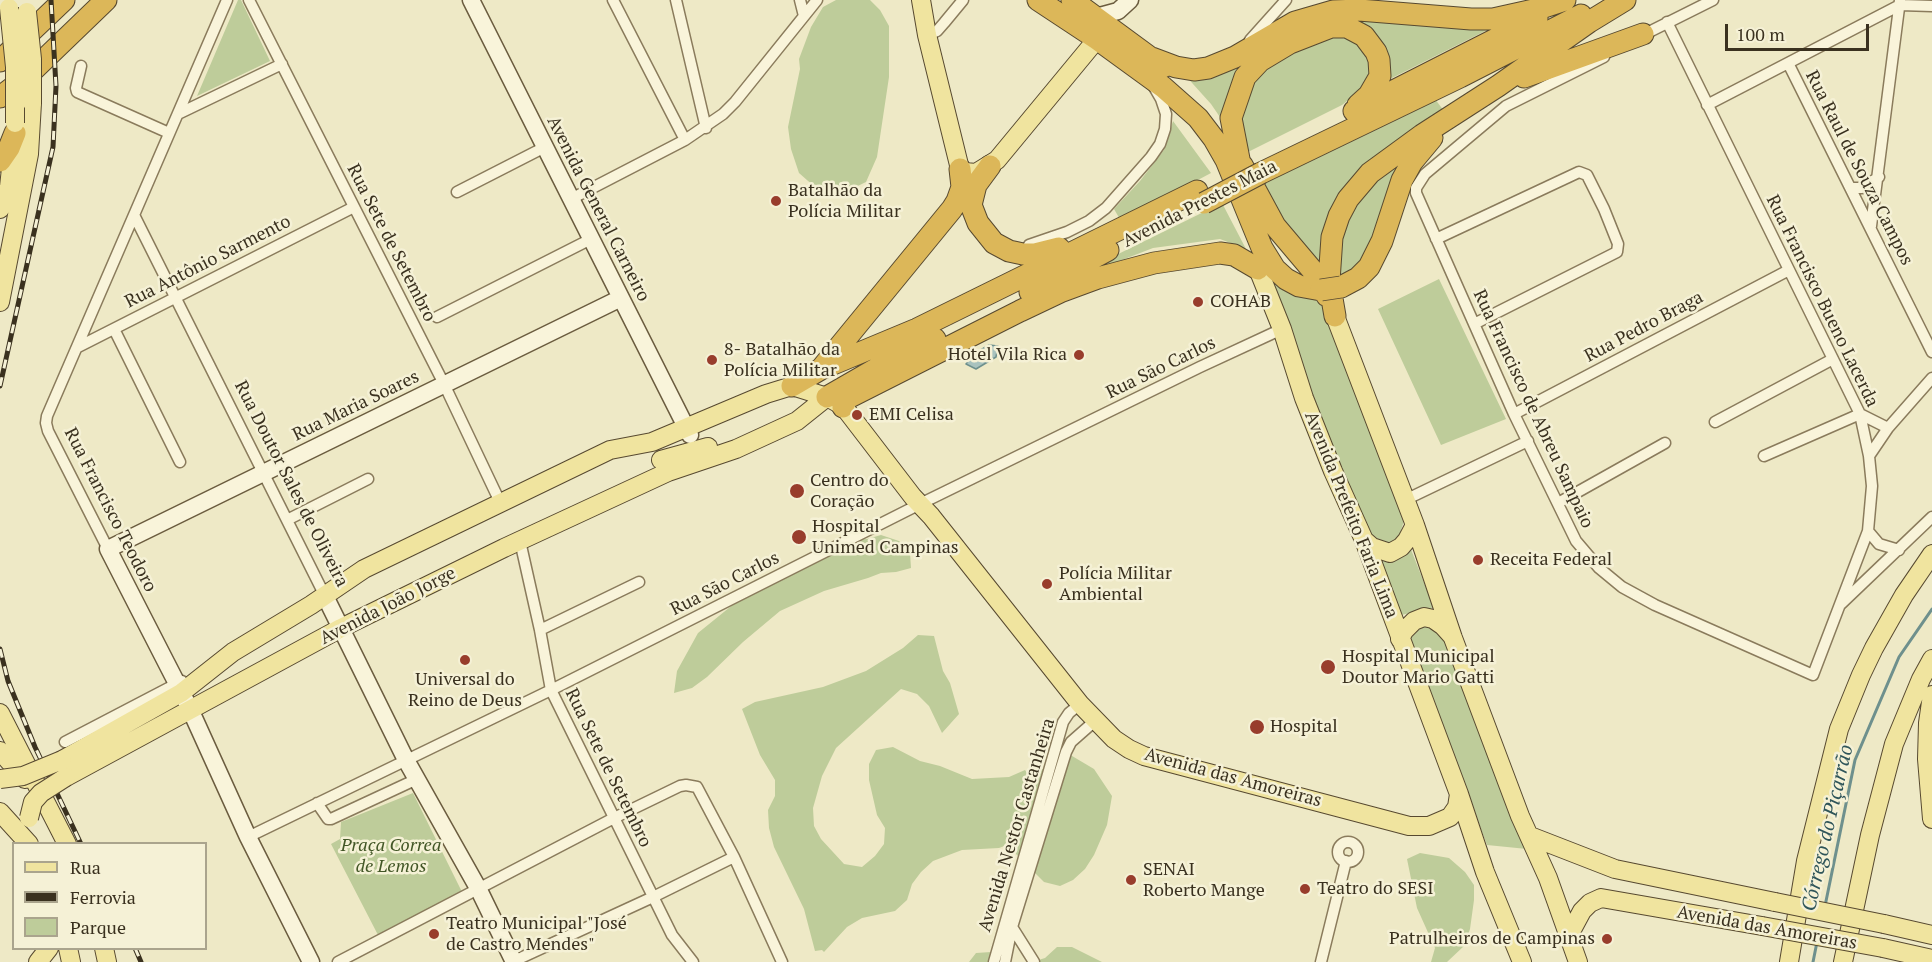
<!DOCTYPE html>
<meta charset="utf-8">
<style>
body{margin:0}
#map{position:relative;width:1932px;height:962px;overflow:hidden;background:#eee9c6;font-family:"PT Serif",serif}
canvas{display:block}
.legend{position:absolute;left:12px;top:842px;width:195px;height:108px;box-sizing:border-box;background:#f5f1d6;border:2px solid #aaa48d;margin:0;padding:8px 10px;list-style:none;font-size:18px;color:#3a311f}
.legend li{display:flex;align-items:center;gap:12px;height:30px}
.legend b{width:30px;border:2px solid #aaa48d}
.scale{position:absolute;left:1725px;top:24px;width:144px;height:27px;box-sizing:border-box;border:3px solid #3a311f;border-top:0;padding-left:8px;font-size:18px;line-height:21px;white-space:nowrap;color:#3a311f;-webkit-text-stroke:4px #f5f1d6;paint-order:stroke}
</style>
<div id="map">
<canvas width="1932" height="962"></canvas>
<ul class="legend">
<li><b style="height:8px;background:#f0e49f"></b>Rua</li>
<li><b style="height:8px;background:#3a311f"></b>Ferrovia</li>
<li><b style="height:16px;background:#becc9a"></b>Parque</li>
</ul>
<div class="scale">100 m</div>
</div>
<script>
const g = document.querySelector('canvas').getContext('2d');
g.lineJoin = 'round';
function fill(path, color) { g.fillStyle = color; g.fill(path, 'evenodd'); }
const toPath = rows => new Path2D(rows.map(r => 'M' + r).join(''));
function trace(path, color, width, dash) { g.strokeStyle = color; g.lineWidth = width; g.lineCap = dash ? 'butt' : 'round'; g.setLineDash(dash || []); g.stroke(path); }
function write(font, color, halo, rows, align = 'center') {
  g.font = font + ' "PT Serif",serif'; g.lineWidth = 5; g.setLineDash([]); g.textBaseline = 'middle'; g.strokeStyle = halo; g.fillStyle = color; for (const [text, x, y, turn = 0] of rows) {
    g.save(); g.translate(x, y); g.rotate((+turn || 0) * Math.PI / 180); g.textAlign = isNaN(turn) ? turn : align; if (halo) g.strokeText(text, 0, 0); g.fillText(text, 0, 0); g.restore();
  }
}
fill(toPath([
 [238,0,241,0,270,61,197,96],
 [836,0,870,0,880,10,889,26,889,77,877,157,866,182,841,194,816,188,799,173,791,149,788,127,800,69,799,59,811,27,823,7],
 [1356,19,1493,27,1386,81,1390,62,1377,39],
 [1339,33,1368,51,1373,69,1363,89,1342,105,1244,154,1236,118,1250,80,1289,53],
 [1248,59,1224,123,1211,104,1184,74,1212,75,1237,68],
 [1435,99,1444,111,1346,188,1323,272,1297,245,1258,183],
 [1173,121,1211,173,1121,221,1114,209,1140,181,1164,150],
 [1407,156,1376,231,1359,265,1338,279,1343,227,1369,186],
 [1222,203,1246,249,1220,239,1153,248,1109,265,1106,260],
 [1268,273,1322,299,1404,521,1397,542,1382,543,1367,533,1311,397],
 [1439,279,1506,419,1441,445,1378,309],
 [881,535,899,541,910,553,911,568,896,572,881,573,868,578,824,591,780,611,743,642,707,677,692,688,674,693,677,671,698,633,735,603,852,540,867,539],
 [1410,547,1434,608,1401,615,1378,560,1396,561],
 [1424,625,1434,627,1447,640,1527,849,1487,845,1409,642,1415,631],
 [918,635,934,636,943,671,950,683,959,714,942,733,929,706,917,694,901,689,836,748,822,776,813,808,814,826,821,839,844,864,862,867,875,856,884,844,885,828,877,815,869,780,869,764,876,750,893,747,920,761,940,766,972,779,1009,777,1025,770,1031,779,1054,759,1067,753,1094,769,1112,796,1107,825,1094,855,1085,869,1073,880,1060,886,1044,882,1007,845,999,848,962,850,933,861,921,872,912,884,907,900,895,911,862,918,847,927,824,952,822,950,815,951,804,909,774,847,769,828,768,810,775,796,775,780,760,755,742,709,755,702,823,687,866,671,903,648],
 [413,793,462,892,378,935,331,844,340,839,341,822],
 [1420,853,1449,858,1465,872,1474,885,1474,900,1470,929,1464,946,1447,962,1431,962,1435,948,1417,908,1407,859],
 [1057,947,1072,947,1102,962,1032,962,1045,958],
 [991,952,1007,962,969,962,976,953]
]), '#becc9a');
const water = toPath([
 [989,345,998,346,996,357,976,369,966,364,972,355,989,345]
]);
fill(water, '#a8c2be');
trace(water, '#6e908d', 1.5);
trace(toPath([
 [1825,906,1855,760,1899,657,1932,609],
 [1813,962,1817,942]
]), '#6e908d', 3);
const street = toPath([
 [249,0,444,384,500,502],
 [613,0,685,140],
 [676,0,706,128],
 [800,0,804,16],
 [927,35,937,31,944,23,963,0],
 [1641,36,1713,0],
 [1250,40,1286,0],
 [1604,57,1506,106,1425,174,1416,188,1416,193,1514,414,1576,541,1599,568,1622,587,1655,605,1813,675,1868,531,1872,486,1869,456,1860,414,1667,22],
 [1788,63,1932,352],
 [81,66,76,88,77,92,169,133],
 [1707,105,1900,5,1932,6],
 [178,114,282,64],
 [1851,188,1862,188,1879,177],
 [457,192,545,147],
 [571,199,685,140,723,114,735,102,817,0],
 [134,215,325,596],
 [1871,226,1900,0],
 [1436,239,1579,172,1587,175,1604,209,1618,244,1617,252,1474,324],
 [1029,245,1067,232,1089,221,1106,208,1151,157,1160,144,1165,129,1166,114,1161,99,1154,87],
 [437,317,591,239],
 [114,329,180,462],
 [78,347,354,207],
 [1514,414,1789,270],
 [1715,422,1833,359],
 [1764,456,1860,414,1888,428],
 [1869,456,1888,428,1932,378],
 [1405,500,1528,441],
 [1558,503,1665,443],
 [287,520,368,479],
 [1868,531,1879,544,1899,550],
 [520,541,540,630,551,690,672,935,693,962],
 [108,549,48,431,46,423,47,416,227,0],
 [1841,604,1932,517],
 [540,630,639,582],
 [65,742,182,681],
 [317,803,328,819,331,819,417,779],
 [248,837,551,690,920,504,1200,367,1282,329],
 '1338 852a10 10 0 1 1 20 0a10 10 0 1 1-20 0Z',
 [1012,927,1034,962],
 [514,961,653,897,734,857],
 [338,962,614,818,680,786,686,785,697,787,734,857,782,962],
 [994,962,1063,722,1069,713,1080,704],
 [1005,962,1012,927,1066,752,1071,742,1096,720],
 [1321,962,1346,861]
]);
const secondary = toPath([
 [471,0,690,435],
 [1096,17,1118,11,1130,0],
 [325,596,406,760,478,888,514,962],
 [311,962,248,837,190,709,108,549,621,298]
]);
const primary = toPath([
 [921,0,927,35,960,169,965,172,976,173,997,160,1097,39],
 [0,209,9,187,14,140],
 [1258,269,1282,329,1304,398,1333,471,1364,540,1459,794,1485,872,1522,962],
 [0,302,29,154,32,103],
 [1335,316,1415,525,1453,638,1520,816,1548,878,1578,962],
 [661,460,708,447],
 [1364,540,1372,547,1390,553,1401,547,1407,540,1415,525],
 [1400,639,1404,631,1414,621,1424,617,1433,619,1443,626,1452,636],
 [1932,695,1928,723,1927,759,1932,819],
 [0,713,67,844],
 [0,751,25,779],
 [62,760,181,693,233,652,311,605,364,569,610,450,652,442,766,394,792,386,827,397,838,403,847,411,913,497,931,516,1080,704,1114,739,1129,749,1144,756,1409,826,1429,826,1450,817,1457,807,1459,794],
 [66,777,341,628,504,548,668,472,736,449,797,421,827,397],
 [0,812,29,844],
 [1530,836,1615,869,1775,902],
 [1884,924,1932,935],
 [1568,937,1582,911,1590,903,1601,898,1762,926],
 [68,948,71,962],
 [104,948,107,962],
 [1883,948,1932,959],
 [38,962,49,948],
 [1789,962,1806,861,1839,729,1861,675,1874,648,1904,595,1932,554],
 [1843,962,1870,835,1894,744,1921,679,1932,659]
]);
const highway = toPath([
 [1038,0,1097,39,1163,87,1198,118,1214,139,1226,160,1262,248,1275,269,1286,279,1299,286,1321,290],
 [1072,0,1163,67],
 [1152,58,1176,67,1194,70,1208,68,1235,57,1295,22,1333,11,1359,10,1471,19,1493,19,1538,9,1565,0],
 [0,61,64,0],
 [1524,77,1643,34],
 [0,97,24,79,106,0],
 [1354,111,1537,18],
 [1239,159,1231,118,1245,77,1260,61,1290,43,1331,27,1347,27,1364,36,1376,52,1379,60,1380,76,1369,95,1358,105],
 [0,161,9,148,15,133],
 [1242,165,1275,226,1313,271,1327,296],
 [990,166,976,185,971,205,978,223,994,243,1009,251,1023,254,1035,254,1059,248],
 [1261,173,1460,77,1581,15],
 [1341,287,1358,278,1369,267,1382,241,1402,180,1412,162,1432,138],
 [1030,292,1108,250],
 [1335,316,1329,281,1332,237,1339,216,1348,199,1370,173,1422,135,1498,86,1589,22,1625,0],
 [821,369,952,209,957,201,962,187,960,169],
 [792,386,821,369,917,329,1197,191],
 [827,397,893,359,935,339],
 [843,407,846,399,1020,311,1060,292,1098,278,1154,263,1220,253,1234,255,1258,269]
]);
trace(street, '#8a7b5c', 13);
trace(secondary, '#6b5c3f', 19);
trace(primary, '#574930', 20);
trace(highway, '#574930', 23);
trace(street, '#f9f4da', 10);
trace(secondary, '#f9f4da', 16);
trace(primary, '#f0e49f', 18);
trace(highway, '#dcb759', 21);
const rail = toPath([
 [0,386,53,147,56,86,51,0],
 [0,649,8,681,35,747,81,844],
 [135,948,141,962]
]);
trace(rail, '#3a311f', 5);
trace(rail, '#f5f1d6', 3, [9]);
const primaryBridge = toPath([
 [9,8,15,67,15,123],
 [27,12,32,59,32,103],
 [0,779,23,776,62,760],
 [29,818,33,802,41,793,66,777],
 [1775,902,1884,924],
 [1762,926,1883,948]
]);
const highwayBridge = toPath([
 [1204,203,1261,173],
 [1321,290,1341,287]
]);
trace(primaryBridge, '#574930', 20, []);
trace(highwayBridge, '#574930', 23, []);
trace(primaryBridge, '#f0e49f', 18);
trace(highwayBridge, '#dcb759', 21);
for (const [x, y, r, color] of [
 [776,201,6,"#983d2c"],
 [1198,302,6,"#983d2c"],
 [1079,355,6,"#983d2c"],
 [712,360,6,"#983d2c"],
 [857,415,6,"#983d2c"],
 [797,491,8,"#983d2c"],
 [799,537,8,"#983d2c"],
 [1478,560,6,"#983d2c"],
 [1047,584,6,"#983d2c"],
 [465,660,6,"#983d2c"],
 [1328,667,8,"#983d2c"],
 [1257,727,8,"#983d2c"],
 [1131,880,6,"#983d2c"],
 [1305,889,6,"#983d2c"],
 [434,934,6,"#983d2c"],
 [1607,939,6,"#983d2c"]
]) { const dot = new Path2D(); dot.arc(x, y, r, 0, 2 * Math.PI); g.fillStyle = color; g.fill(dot); trace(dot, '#f5f1d6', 2); }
write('18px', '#3a311f', '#f5f1d6', [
 ["Rua Raul de Souza Campos",1859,168,63],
 ["Avenida Prestes Maia",1200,204,-27],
 ["Avenida General Carneiro",598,209,63],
 ["Rua Sete de Setembro",391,243,63],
 ["Rua Antônio Sarmento",208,262,-27],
 ["Rua Francisco Bueno Lacerda",1822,301,64],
 ["Rua Pedro Braga",1644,327,-28],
 ["Rua São Carlos",1161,368,-26],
 ["Rua Maria Soares",356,406,-26],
 ["Rua Francisco de Abreu Sampaio",1533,409,65],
 ["Rua Doutor Sales de Oliveira",291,484,63],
 ["Rua Francisco Teodoro",110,510,63],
 ["Avenida Prefeito Faria Lima",1351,515,68],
 ["Rua São Carlos",725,584,-27],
 ["Avenida João Jorge",388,606,-27],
 ["Rua Sete de Setembro",608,768,64],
 ["Avenida das Amoreiras",1233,778,15],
 ["Avenida Nestor Castanheira",1017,825,-73],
 ["Avenida das Amoreiras",1767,928,10]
]);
write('18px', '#3a311f', '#f5f1d6', [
 ["Batalhão da",788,191],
 ["Polícia Militar",788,212],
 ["COHAB",1210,302],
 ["8- Batalhão da",724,350],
 ["Polícia Militar",724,371],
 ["Hotel Vila Rica",1067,355,"right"],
 ["EMI Celisa",869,415],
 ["Centro do",810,481],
 ["Coração",810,502],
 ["Hospital",812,527],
 ["Unimed Campinas",812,548],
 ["Receita Federal",1490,560],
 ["Polícia Militar",1059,574],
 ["Ambiental",1059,595],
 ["Hospital Municipal",1342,657],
 ["Doutor Mario Gatti",1342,678],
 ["Universal do",465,680,"center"],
 ["Reino de Deus",465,701,"center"],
 ["Hospital",1270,727],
 ["SENAI",1143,870],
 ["Roberto Mange",1143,891],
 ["Teatro do SESI",1317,889],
 ["Teatro Municipal \"José",446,924],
 ["de Castro Mendes\"",446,945],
 ["Patrulheiros de Campinas",1595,939,"right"]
], 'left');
write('italic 18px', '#425626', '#f5f1d6', [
 ["Praça Correa",391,846],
 ["de Lemos",391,867]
]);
write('italic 20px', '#2f5559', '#f5f1d6', [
 ["Córrego do Piçarrão",1828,828,-77]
]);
</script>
